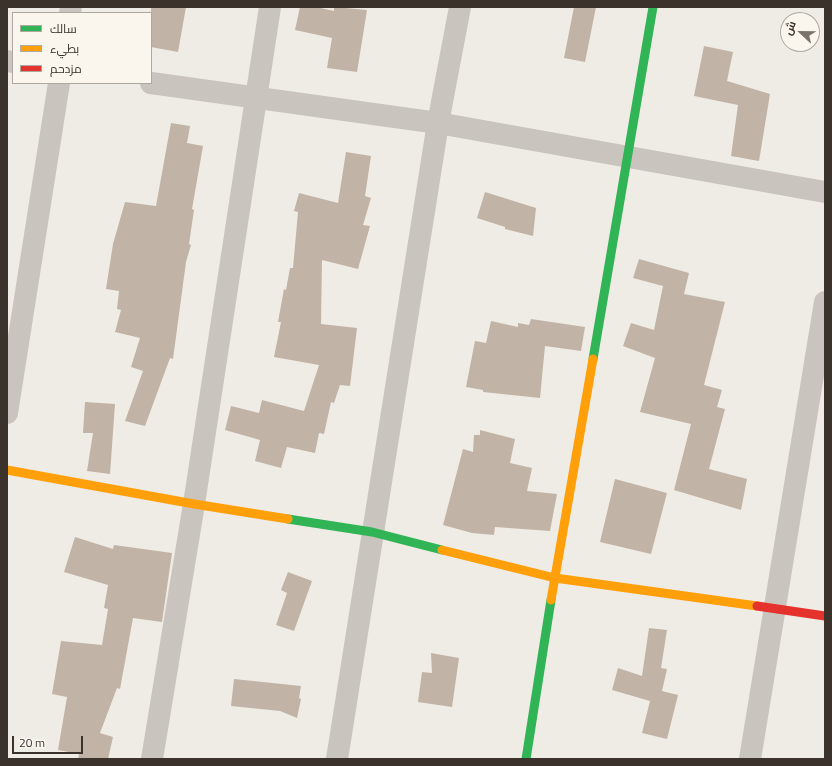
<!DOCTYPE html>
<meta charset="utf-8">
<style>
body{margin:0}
#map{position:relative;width:832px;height:766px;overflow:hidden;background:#efece5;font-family:"Titillium Web",Cairo,sans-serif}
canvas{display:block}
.frame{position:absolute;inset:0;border:8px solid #3a322b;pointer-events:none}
.legend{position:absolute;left:12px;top:12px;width:140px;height:72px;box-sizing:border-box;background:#faf6ee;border:1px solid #ada8a0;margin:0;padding:5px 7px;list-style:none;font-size:12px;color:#3a322b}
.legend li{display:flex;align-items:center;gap:8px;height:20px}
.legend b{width:20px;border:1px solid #ada8a0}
.north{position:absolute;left:780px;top:12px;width:40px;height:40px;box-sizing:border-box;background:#faf6ee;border:1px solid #ada8a0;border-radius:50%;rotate:292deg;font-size:11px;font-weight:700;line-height:16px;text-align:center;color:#3a322b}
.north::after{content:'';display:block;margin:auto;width:14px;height:18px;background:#79736c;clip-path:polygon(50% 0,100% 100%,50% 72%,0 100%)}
.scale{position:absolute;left:12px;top:736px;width:71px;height:18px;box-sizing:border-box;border:2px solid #3a322b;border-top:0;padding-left:5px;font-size:12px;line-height:14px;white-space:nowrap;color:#3a322b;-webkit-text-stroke:3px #faf6ee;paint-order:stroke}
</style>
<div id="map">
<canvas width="832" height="766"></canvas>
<div class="frame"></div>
<ul class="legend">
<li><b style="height:5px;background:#30b455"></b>سالك</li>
<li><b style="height:5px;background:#ff9f0a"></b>بطيء</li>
<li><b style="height:5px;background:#e5322d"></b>مزدحم</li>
</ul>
<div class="north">ش</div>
<div class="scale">20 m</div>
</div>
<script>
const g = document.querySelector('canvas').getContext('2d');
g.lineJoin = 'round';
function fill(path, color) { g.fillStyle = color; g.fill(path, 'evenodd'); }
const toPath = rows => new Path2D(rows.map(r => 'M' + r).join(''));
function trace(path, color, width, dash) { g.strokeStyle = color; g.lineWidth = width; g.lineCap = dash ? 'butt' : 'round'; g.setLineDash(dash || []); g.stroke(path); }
fill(toPath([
 [151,7,186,7,178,52,151,47],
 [300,7,316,7,334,11,334,7,367,10,357,72,327,68,332,38,295,30],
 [574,7,596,7,585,62,564,58],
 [704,46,733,52,727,81,770,94,759,161,731,156,738,105,694,96],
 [171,123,190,126,187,143,203,146,192,209,194,210,189,244,191,245,186,262,173,359,170,358,145,426,125,421,143,371,131,367,140,338,115,332,121,310,117,309,119,291,106,289,113,244,125,202,156,206],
 [346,152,371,156,365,196,371,198,363,225,370,226,358,269,322,260,321,324,357,328,350,386,340,385,334,403,331,402,324,434,319,433,315,453,287,447,281,468,255,461,260,440,225,430,231,406,259,413,262,400,304,411,319,365,274,357,281,322,278,322,284,289,286,290,290,268,293,268,298,212,294,211,299,193,338,203],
 [485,192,536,208,533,236,505,229,505,227,477,218],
 [639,259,689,273,684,294,725,302,704,385,722,390,717,407,725,409,709,469,747,479,741,510,674,490,691,424,640,412,655,358,623,346,631,323,654,330,663,286,633,278],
 [531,319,585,327,581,351,545,346,540,398,483,392,483,390,466,387,475,341,486,343,491,321,518,327,518,323,529,325],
 [85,402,115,404,110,474,87,471,93,433,83,433],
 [480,430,515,439,510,463,532,468,527,491,557,494,550,531,495,527,494,535,472,533,443,525,463,449,473,452,474,435,480,435],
 [615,479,667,493,651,554,600,542],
 [75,537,113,549,114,545,172,553,162,622,133,618,120,689,117,688,100,733,113,737,108,759,78,759,79,754,58,750,67,697,52,694,61,641,102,645,108,609,104,608,108,585,64,572],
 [288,572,312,581,294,631,276,625,287,593,281,590],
 [649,628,667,630,661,668,667,669,662,691,678,695,667,739,642,733,650,701,612,690,618,668,642,676],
 [431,653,459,658,452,707,418,702,422,672,432,673],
 [234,679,301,686,299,698,301,699,297,718,280,711,231,706]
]), '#c2b3a7');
trace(toPath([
 [70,13,71,7],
 [7,61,13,62],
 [151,83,438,123,825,192],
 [7,413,59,83],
 [152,759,194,504,270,7],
 [337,759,438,123,460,7],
 [750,759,825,302]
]), '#c9c4bd', 22);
trace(toPath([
 [593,359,653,7],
 [288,519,372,532,442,550],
 [526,759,551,600]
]), '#30b455', 9);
trace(toPath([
 [7,470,194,504,288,519],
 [442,550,555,578,757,606],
 [551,600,593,359]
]), '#ff9f0a', 9);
trace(toPath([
 [757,606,825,616]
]), '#e5322d', 9);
</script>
